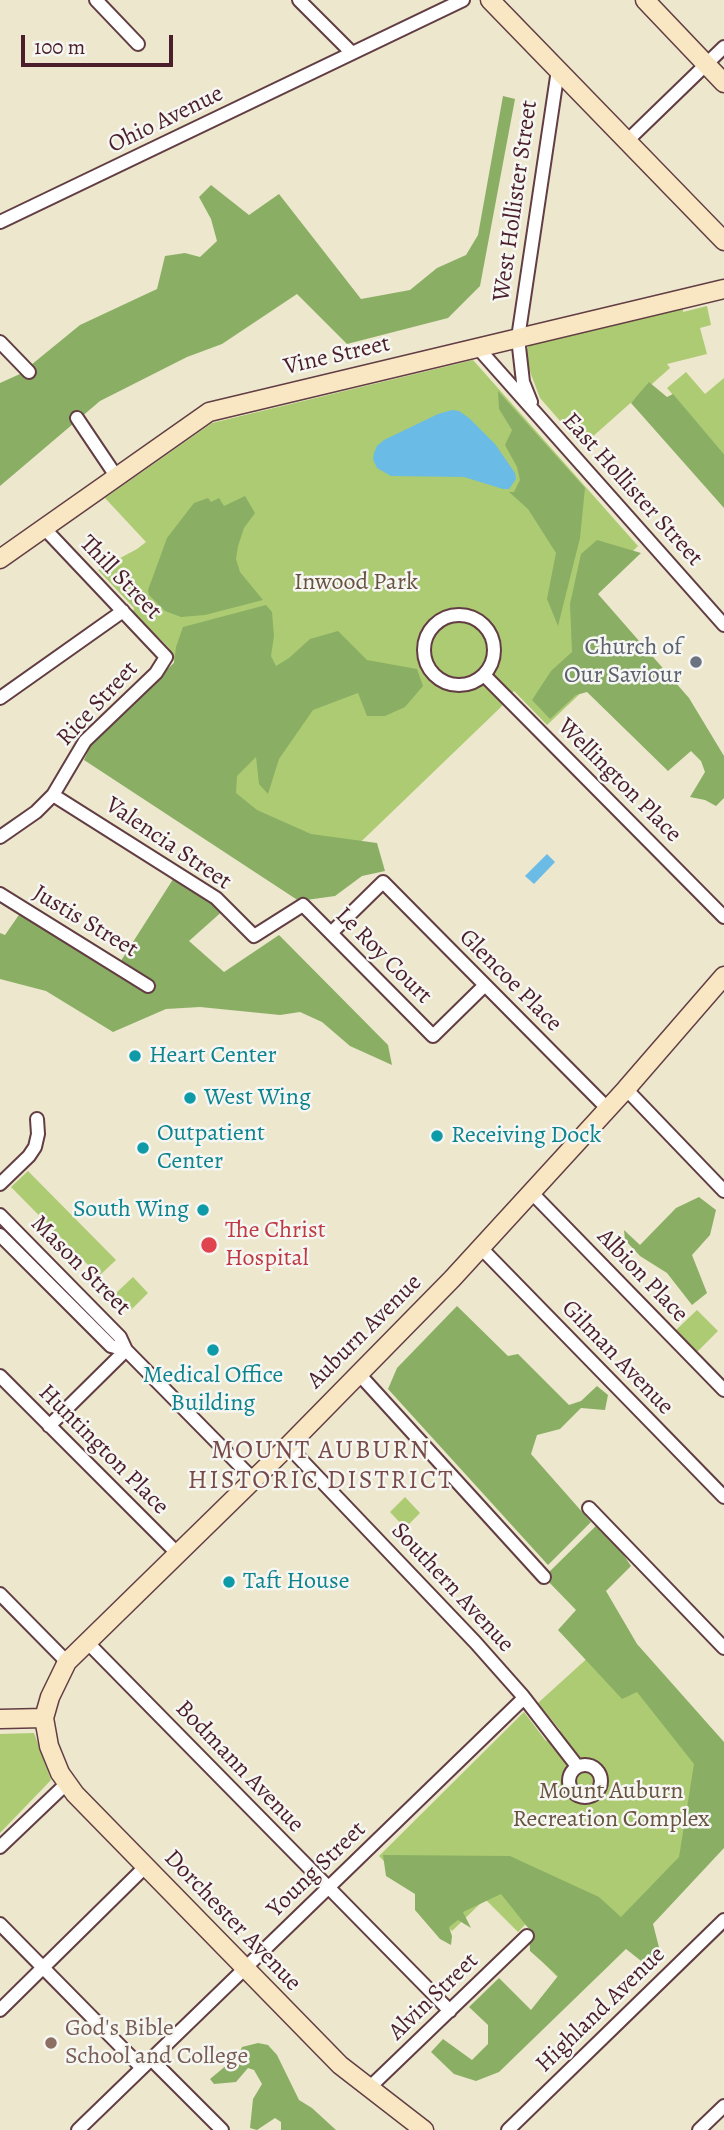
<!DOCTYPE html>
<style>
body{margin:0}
#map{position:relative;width:724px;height:2130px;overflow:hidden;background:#ece7cd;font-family:Alegreya,serif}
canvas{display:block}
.scale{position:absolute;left:21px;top:35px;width:152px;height:32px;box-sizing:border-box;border:4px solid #4a1f2b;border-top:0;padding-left:9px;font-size:21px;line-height:24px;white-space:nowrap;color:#4a1f2b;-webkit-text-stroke:5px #f6f6f2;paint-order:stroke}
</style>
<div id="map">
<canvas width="724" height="2130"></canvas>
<div class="scale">100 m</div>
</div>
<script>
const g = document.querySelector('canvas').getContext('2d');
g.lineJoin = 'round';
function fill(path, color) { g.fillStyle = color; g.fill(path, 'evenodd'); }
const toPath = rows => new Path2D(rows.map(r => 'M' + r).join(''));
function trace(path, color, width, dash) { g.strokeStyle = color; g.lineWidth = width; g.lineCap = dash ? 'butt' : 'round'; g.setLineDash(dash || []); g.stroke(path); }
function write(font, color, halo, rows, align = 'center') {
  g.font = font + ' Alegreya,serif'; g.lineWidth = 5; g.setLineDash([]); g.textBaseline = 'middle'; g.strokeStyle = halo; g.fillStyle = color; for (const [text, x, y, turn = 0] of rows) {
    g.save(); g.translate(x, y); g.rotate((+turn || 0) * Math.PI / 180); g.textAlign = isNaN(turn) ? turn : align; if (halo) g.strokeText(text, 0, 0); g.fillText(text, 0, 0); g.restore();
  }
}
fill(toPath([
 [707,306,711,325,700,328,707,354,667,364,670,368,582,446,540,398,526,361,526,350,531,343,683,307,683,312],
 [473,360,638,546,588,595,682,718,648,751,586,688,547,725,514,691,501,707,316,885,91,743,174,663,173,654,167,646,133,612,134,608,98,570,137,549,146,542,105,498,212,423],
 [686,372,705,394,724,378,724,454,667,388],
 [28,1171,116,1260,99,1276,11,1187],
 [133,1277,148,1293,131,1310,115,1294],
 [697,1310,718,1331,697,1352,676,1330],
 [405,1497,420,1513,405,1528,390,1512],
 [603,1644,711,1746,724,1825,563,1983,531,1950,559,1889,518,1932,485,1899,452,1931,379,1856,524,1712,546,1741,560,1730,538,1703],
 [34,1733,51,1780,0,1833,0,1734]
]), '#adcb72');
fill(toPath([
 [503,96,515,99,480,286,448,318,347,344,297,294,222,344,187,357,100,401,0,486,0,383,20,374,80,325,157,289,165,256,185,253,200,257,217,241,211,219,199,197,211,185,249,215,279,194,361,299,410,290,437,268,466,255,478,235],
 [649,382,667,397,673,394,724,454,724,508,631,403],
 [498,391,585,488,580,538,558,626,547,599,556,553,528,509,509,492,514,492,520,480,517,467,505,445,512,430,499,409],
 [245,496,255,513,244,528,238,546,236,559,240,572,263,600,205,615,181,617,165,611,149,595,148,590,167,538,194,503,208,498,211,502,219,498,224,506],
 [597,540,641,553,598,594,689,698,724,756,724,798,716,806,705,800,690,797,705,772,701,761,691,751,668,771,587,692,576,695,550,719,532,700,551,671,572,652,570,604,581,554],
 [266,605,272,612,274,636,271,656,276,666,289,658,310,639,338,631,367,660,417,669,423,686,405,707,385,716,367,716,358,693,313,710,279,759,268,794,259,784,256,757,237,776,236,793,257,810,311,834,377,843,385,871,362,876,335,896,299,901,84,760,92,742,174,663,176,647,183,627],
 [177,873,226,908,189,941,224,972,279,935,388,1045,392,1065,350,1046,322,1022,300,1012,280,1015,200,1007,166,1009,113,1032,46,991,0,979,0,933,5,935,23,909,117,967],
 [699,1197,716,1210,710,1235,692,1255,707,1293,692,1305,667,1273,640,1256,625,1240,624,1230,640,1245,676,1208],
 [457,1306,508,1356,518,1354,569,1405,581,1401,597,1386,608,1395,605,1410,581,1408,560,1429,537,1435,531,1454,591,1522,548,1565,388,1389,397,1368],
 [601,1521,631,1566,606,1591,637,1644,724,1742,724,1848,653,1924,661,1955,650,1968,626,1949,499,2072,476,2081,454,2074,431,2052,443,2039,472,2060,488,2044,488,2025,469,2007,499,1978,531,2010,558,1976,530,1951,529,1929,501,1894,463,1912,471,1928,458,1920,449,1927,452,1936,451,1945,440,1939,415,1910,415,1894,386,1876,383,1855,510,1856,599,1897,621,1917,679,1857,694,1764,637,1692,622,1699,558,1630,576,1610,544,1577],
 [258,2043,268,2045,277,2055,299,2100,312,2108,336,2130,281,2130,281,2122,275,2118,257,2130,250,2128,253,2099,262,2084,254,2070,248,2068,236,2082,214,2084,210,2079,228,2064,236,2062,242,2047]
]), '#8aaf64');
fill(toPath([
 [452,410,459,411,469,418,495,444,515,473,516,479,509,489,503,489,464,477,391,476,377,468,373,459,374,453,377,446,384,440,438,414],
 [547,854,555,862,534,884,525,876]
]), '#6abbe5');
const street = toPath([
 [96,0,138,44],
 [299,0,352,53],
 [627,141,724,47],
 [0,222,463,0],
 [0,342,29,372],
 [478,348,724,625],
 [531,402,523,382,518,338,558,70],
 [77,418,116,476],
 '424 650a35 35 0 1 1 70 0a35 35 0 1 1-70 0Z',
 [484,675,724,917],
 [0,698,123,611],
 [53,795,216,898,254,936,303,905,433,1036,485,985],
 [0,837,36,812,53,795,85,741,156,673,166,657,44,528],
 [0,894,148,986],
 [331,933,383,882,608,1109],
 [626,1089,724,1191],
 [0,1184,29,1156,35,1147,38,1134,37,1119],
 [531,1192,724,1390],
 [0,1215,120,1337,126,1350,253,1479],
 [0,1235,111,1346,126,1350],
 [481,1248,724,1497],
 [359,1374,544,1577],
 [0,1376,178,1554],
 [49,1426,126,1350],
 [288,1446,475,1642,522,1695,577,1766],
 [589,1508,724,1648],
 [0,1594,67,1662],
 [87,1642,450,2011],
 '569 1781a16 16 0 1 1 32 0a16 16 0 1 1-32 0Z',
 [0,1847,66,1784],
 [0,1924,142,2068],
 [0,2010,145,1867],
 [151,2059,222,2130],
 [369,2088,527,1936],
 [78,2130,524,1698],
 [508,2130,724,1920],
 [699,2130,724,2106]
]);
const secondary = toPath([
 [490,0,724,241],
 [645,0,724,83],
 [0,559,209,412,724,289],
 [0,1719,44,1718],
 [424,2130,340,2065,75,1794,60,1773,49,1746,44,1718,50,1697,67,1662,288,1446,452,1279,626,1089,724,976]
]);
trace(street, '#623d43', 16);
trace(secondary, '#623d43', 21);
trace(street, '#fff', 12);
trace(secondary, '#f9e7c3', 18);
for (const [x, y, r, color] of [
 [696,662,7,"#6b7280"],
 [135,1056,7,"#0f9aa8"],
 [190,1098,7,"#0f9aa8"],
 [437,1136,7,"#0f9aa8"],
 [143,1148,7,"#0f9aa8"],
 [203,1210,7,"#0f9aa8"],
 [209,1245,9,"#e0444e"],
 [213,1350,7,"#0f9aa8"],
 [229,1582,7,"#0f9aa8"],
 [51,2043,7,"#8d6e63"]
]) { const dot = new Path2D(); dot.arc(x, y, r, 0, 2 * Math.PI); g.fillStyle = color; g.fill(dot); trace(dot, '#f6f6f2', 2.5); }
write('24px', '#4a1f2b', '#f6f6f2', [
 ["Ohio Avenue",166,120,-26],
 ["West Hollister Street",516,201,-82],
 ["Vine Street",337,356,-13],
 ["East Hollister Street",632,490,48],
 ["Thill Street",120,578,46],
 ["Rice Street",98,704,-47],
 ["Wellington Place",619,781,45],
 ["Valencia Street",168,844,34],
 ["Justis Street",85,922,31],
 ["Le Roy Court",383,956,45],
 ["Glencoe Place",510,981,45],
 ["Mason Street",80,1266,45],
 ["Albion Place",642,1276,46],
 ["Auburn Avenue",365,1332,-45],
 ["Gilman Avenue",617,1358,46],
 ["Huntington Place",103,1450,45],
 ["Southern Avenue",452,1588,47],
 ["Bodmann Avenue",239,1767,46],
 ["Young Street",317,1870,-44],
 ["Dorchester Avenue",232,1921,46],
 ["Alvin Street",434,1997,-44],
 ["Highland Avenue",601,2010,-44]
]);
write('24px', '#685340', '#f6f6f2', [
 ["Inwood Park",356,583],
 ["Mount Auburn",611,1792],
 ["Recreation Complex",611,1820]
]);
write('24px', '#5b616d', '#f6f6f2', [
 ["Church of",682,648],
 ["Our Saviour",682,676]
], 'right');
write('24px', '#0d838f', '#f6f6f2', [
 ["Heart Center",149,1056],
 ["West Wing",204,1098],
 ["Outpatient",157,1134],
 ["Center",157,1162],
 ["Receiving Dock",451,1136],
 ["South Wing",189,1210,"right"],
 ["Medical Office",213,1376,"center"],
 ["Building",213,1404,"center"],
 ["Taft House",243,1582]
], 'left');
write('24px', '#be3a42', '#f6f6f2', [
 ["The Christ",225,1231],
 ["Hospital",225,1259]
], 'left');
write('24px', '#785e54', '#f6f6f2', [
 ["God's Bible",65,2029],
 ["School and College",65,2057]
], 'left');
g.letterSpacing = '2px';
write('26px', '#784b48', '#f6f6f2', [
 ["MOUNT AUBURN",321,1452],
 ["HISTORIC DISTRICT",321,1482]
]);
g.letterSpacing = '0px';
</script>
